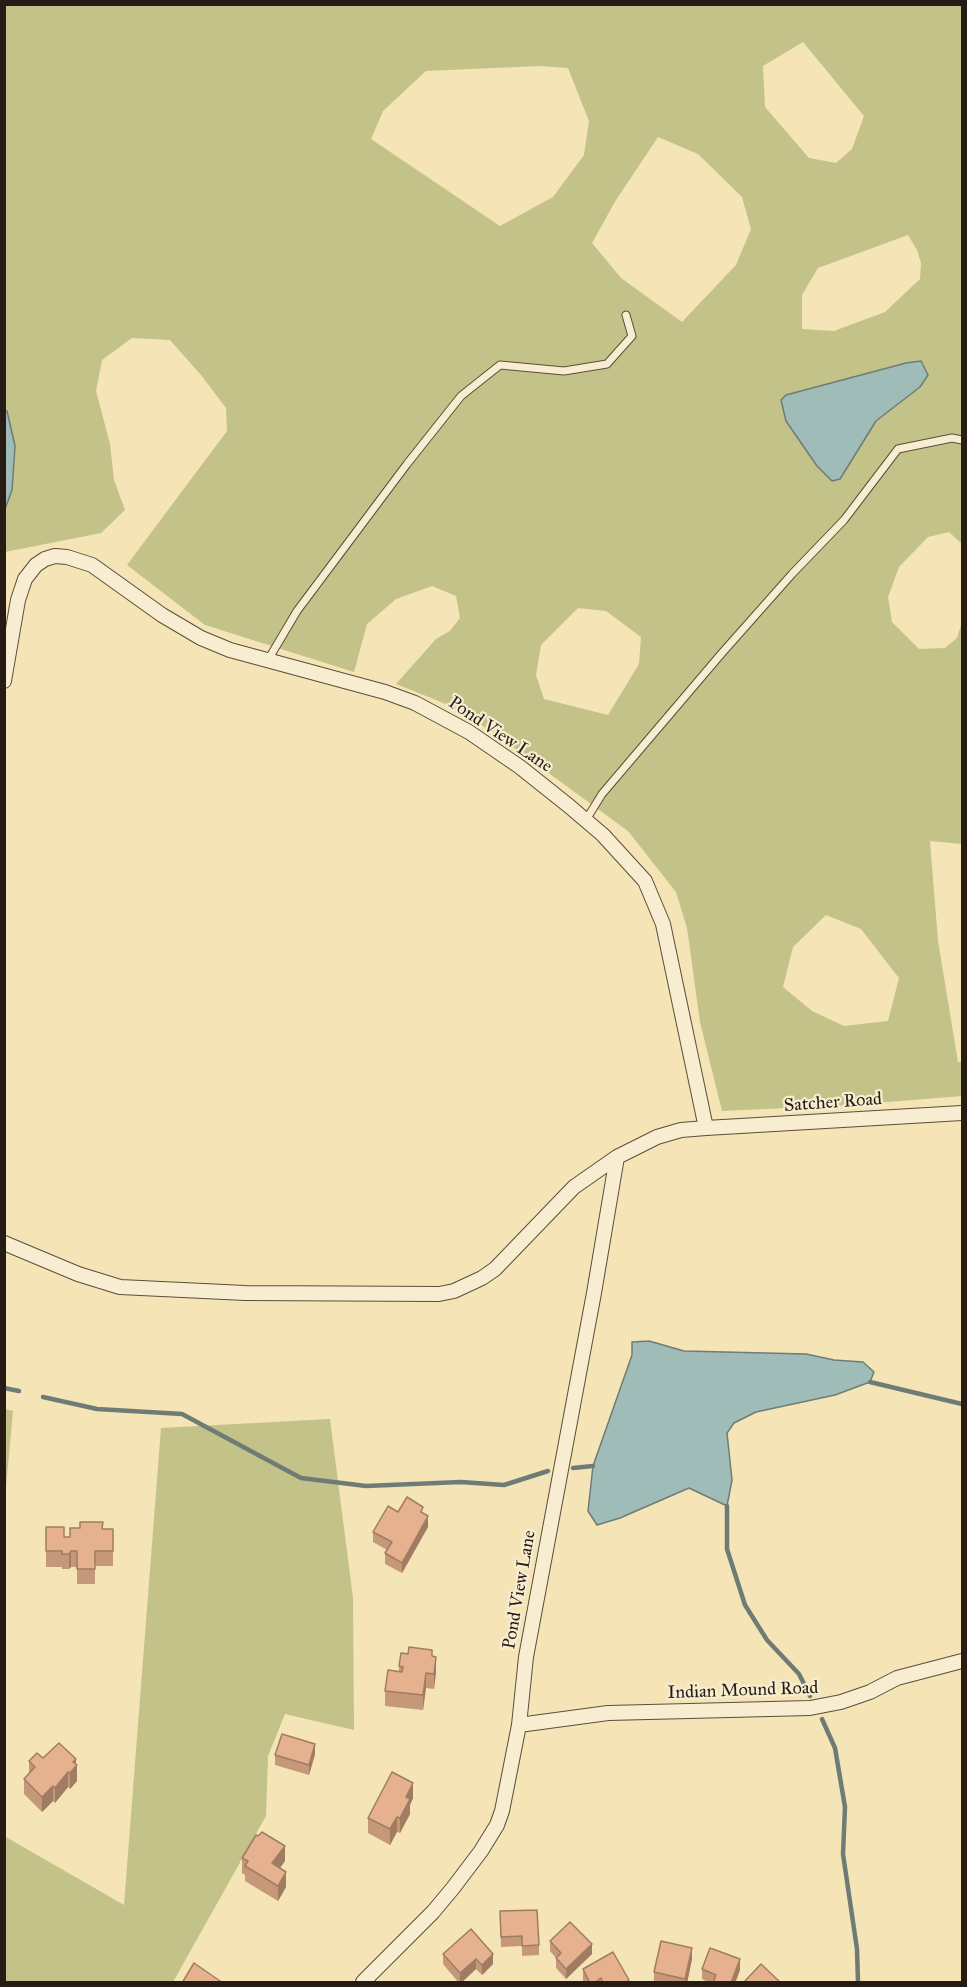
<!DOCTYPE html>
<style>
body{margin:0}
#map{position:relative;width:967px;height:1987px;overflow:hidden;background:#f4e4b6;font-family:"IM FELL Great Primer",serif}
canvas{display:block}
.frame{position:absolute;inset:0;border:6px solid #261c14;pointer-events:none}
</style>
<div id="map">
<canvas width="967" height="1987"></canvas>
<div class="frame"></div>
</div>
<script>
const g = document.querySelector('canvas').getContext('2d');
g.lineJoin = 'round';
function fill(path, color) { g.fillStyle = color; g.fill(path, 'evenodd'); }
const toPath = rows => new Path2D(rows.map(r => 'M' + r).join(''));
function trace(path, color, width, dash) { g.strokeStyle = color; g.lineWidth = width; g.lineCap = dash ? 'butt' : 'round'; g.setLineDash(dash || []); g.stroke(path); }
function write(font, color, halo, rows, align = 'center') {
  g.font = font + ' "IM FELL Great Primer",serif'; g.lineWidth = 4.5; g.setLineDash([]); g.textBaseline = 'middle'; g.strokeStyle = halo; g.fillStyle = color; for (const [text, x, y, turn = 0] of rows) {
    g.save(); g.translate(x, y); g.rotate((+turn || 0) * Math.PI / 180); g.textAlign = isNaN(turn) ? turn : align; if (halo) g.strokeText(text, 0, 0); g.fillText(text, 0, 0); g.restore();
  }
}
fill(toPath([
 [4,5,962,5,962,544,949,532,928,537,899,567,888,597,892,622,919,649,945,648,957,638,962,622,962,844,930,841,938,941,958,1062,962,1062,962,1096,851,1105,722,1111,700,1022,687,928,676,892,628,831,491,731,446,704,396,684,436,639,450,631,460,618,456,596,432,586,396,599,367,624,354,672,205,625,127,565,227,431,226,408,201,375,170,340,132,338,102,360,96,391,110,444,114,480,125,510,101,533,5,552],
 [803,42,864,116,852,149,836,163,809,158,765,107,763,66],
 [539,66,568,68,589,121,584,155,553,197,500,226,371,139,383,111,426,71],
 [658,137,698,154,742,197,751,229,736,265,682,322,621,278,592,243,616,200],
 [908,235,917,250,921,263,920,279,885,312,834,331,802,329,802,295,818,268],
 [906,363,920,387,817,466,786,421,781,400,786,395],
 [578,608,606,611,641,637,639,664,608,715,544,699,536,675,541,645],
 [826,915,861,929,899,978,888,1021,844,1026,812,1011,783,987,793,947],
 [5,1409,13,1411,5,1498,4,1409],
 [330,1419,353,1598,354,1730,285,1714,268,1756,266,1816,173,1982,5,1982,4,1836,124,1905,161,1428]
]), '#c2c289');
const water = toPath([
 [921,361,928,375,920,387,876,421,840,479,832,481,817,466,786,421,781,400,786,395,906,363,921,361],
 [4,411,7,411,15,446,12,490,5,509,4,411],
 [649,1341,684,1351,806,1354,834,1360,863,1362,874,1372,870,1382,835,1395,756,1412,734,1423,727,1433,732,1480,727,1506,689,1488,620,1518,597,1525,588,1511,593,1466,632,1355,632,1342,649,1341]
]);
fill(water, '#a0bcb8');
trace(water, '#6f7c76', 1.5);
trace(toPath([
 [870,1382,962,1404],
 [4,1388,19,1391],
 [43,1397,97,1409,182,1414,301,1478,366,1486,461,1482,504,1485,548,1471],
 [573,1468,593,1466],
 [727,1506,727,1549,745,1605,767,1640,799,1674,810,1696],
 [822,1719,835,1748,845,1807,843,1854,857,1949,858,1982]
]), '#6f7c76', 4.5);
const lane = toPath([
 [268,660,297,611,407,464,461,396,500,365,564,371,607,364,632,336,626,315],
 [586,820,602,794,722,653,792,574,844,520,898,449,952,438,962,440]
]);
const street = toPath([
 [4,681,18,600,25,579,36,565,45,559,55,556,67,557,92,565,162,615,201,638,230,650,385,692,415,703,469,732,520,767,569,806,603,835,645,881,663,924,706,1128],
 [4,1243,78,1274,120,1287,245,1293,439,1294,454,1291,482,1278,495,1269,574,1187,617,1157,657,1137,681,1130,706,1128,962,1113],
 [519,1725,608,1713,810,1708,841,1702,870,1692,897,1678,962,1661],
 [363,1982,433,1912,453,1888,481,1851,497,1825,502,1811,519,1725,526,1657,594,1293,617,1157]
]);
trace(lane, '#5a4e3c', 9);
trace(street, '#5a4e3c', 16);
trace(lane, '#f8edd0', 7);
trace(street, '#f8edd0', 14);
fill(toPath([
 [398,1512,423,1514,428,1527,402,1573,385,1564,385,1553,387,1550,373,1542,373,1532],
 [46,1527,64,1537,70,1537,102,1529,113,1529,113,1566,95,1566,95,1584,77,1584,77,1567,71,1567,69,1569,62,1569,62,1567,46,1567],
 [432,1656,436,1672,434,1689,426,1688,423,1710,385,1706,385,1691,399,1671,399,1666],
 [315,1754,309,1775,275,1765,275,1755],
 [43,1758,76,1764,77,1781,70,1789,68,1787,55,1803,53,1801,42,1812,24,1794,24,1779,29,1773,29,1761],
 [413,1798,410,1805,410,1814,400,1833,397,1832,390,1845,368,1833,368,1818],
 [242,1858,285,1861,280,1868,286,1887,278,1901,245,1881,245,1875,242,1873],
 [500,1911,539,1945,539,1955,522,1956,522,1946,501,1947],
 [471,1929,493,1964,482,1975,476,1969,461,1983,459,1983,443,1964,443,1954],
 [550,1941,592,1954,566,1979,556,1968,556,1958,550,1951],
 [692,1959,687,1983,654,1982,654,1972],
 [583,1969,629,1983,584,1983,583,1980],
 [702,1969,740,1970,735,1983,710,1983,702,1979]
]), '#c5987a');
fill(toPath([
 [428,1516,428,1527,402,1573,402,1563],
 [71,1551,71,1567,69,1569,69,1554],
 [436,1657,436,1672,434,1689,434,1674],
 [426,1673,426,1688,423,1710,423,1695],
 [315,1744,315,1754,309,1775,309,1765],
 [76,1759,76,1767,77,1765,77,1781,70,1789,70,1773,73,1762],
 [68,1772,68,1787,55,1803,55,1788],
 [413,1783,413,1798,410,1805,410,1814,400,1833,400,1818,406,1797],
 [53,1786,53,1801,42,1812,42,1797],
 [397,1817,397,1832,390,1845,390,1829],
 [285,1846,285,1861,272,1878,272,1863],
 [286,1872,286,1887,278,1901,278,1886],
 [592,1944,592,1954,566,1979,566,1969],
 [692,1948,692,1959,687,1983,685,1983],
 [493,1954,493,1964,482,1975,482,1965],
 [476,1959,476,1969,461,1983,460,1983,460,1973],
 [740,1959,740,1970,735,1983,731,1983]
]), '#a07c63');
const building = toPath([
 [407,1497,423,1507,421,1512,428,1516,402,1563,385,1553,392,1542,373,1532,388,1506,398,1512,407,1497],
 [80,1522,103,1522,102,1529,113,1529,113,1551,95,1551,95,1569,77,1569,77,1551,71,1551,69,1554,62,1554,62,1551,46,1551,46,1527,64,1527,64,1537,70,1537,70,1528,80,1528,80,1522],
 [409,1647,432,1650,432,1656,436,1657,434,1674,426,1673,423,1695,385,1691,388,1670,402,1672,403,1667,399,1666,401,1653,408,1654,409,1647],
 [282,1734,315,1744,309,1765,275,1755,282,1734],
 [59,1743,76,1759,73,1762,77,1765,70,1773,68,1772,55,1788,53,1786,42,1797,24,1779,35,1767,29,1761,37,1753,43,1758,59,1743],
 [392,1772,413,1783,406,1797,410,1799,400,1818,397,1817,390,1829,368,1818,392,1772],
 [262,1832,285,1846,272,1863,286,1872,278,1886,245,1866,248,1861,242,1858,256,1835,258,1836,262,1832],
 [537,1910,539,1945,522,1946,522,1936,501,1937,500,1911,537,1910],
 [570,1922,592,1944,566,1969,556,1958,561,1953,550,1941,570,1922],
 [471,1929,493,1954,482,1965,476,1959,460,1973,443,1954,471,1929],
 [661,1941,692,1948,685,1979,654,1972,661,1941],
 [710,1948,740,1959,731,1983,713,1983,716,1975,702,1969,710,1948],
 [613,1952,629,1980,625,1983,603,1983,601,1978,594,1983,590,1983,583,1969,613,1952],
 [194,1963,223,1983,182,1983,194,1963],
 [761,1964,781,1983,743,1983,761,1964]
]);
fill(building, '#e5b18e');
trace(building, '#a07c63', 1.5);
write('18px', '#261c14', '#f8edd0', [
 ["Pond View Lane",500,735,34],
 ["Satcher Road",833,1103,-4],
 ["Pond View Lane",520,1590,-80],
 ["Indian Mound Road",743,1691,-2]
]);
</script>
